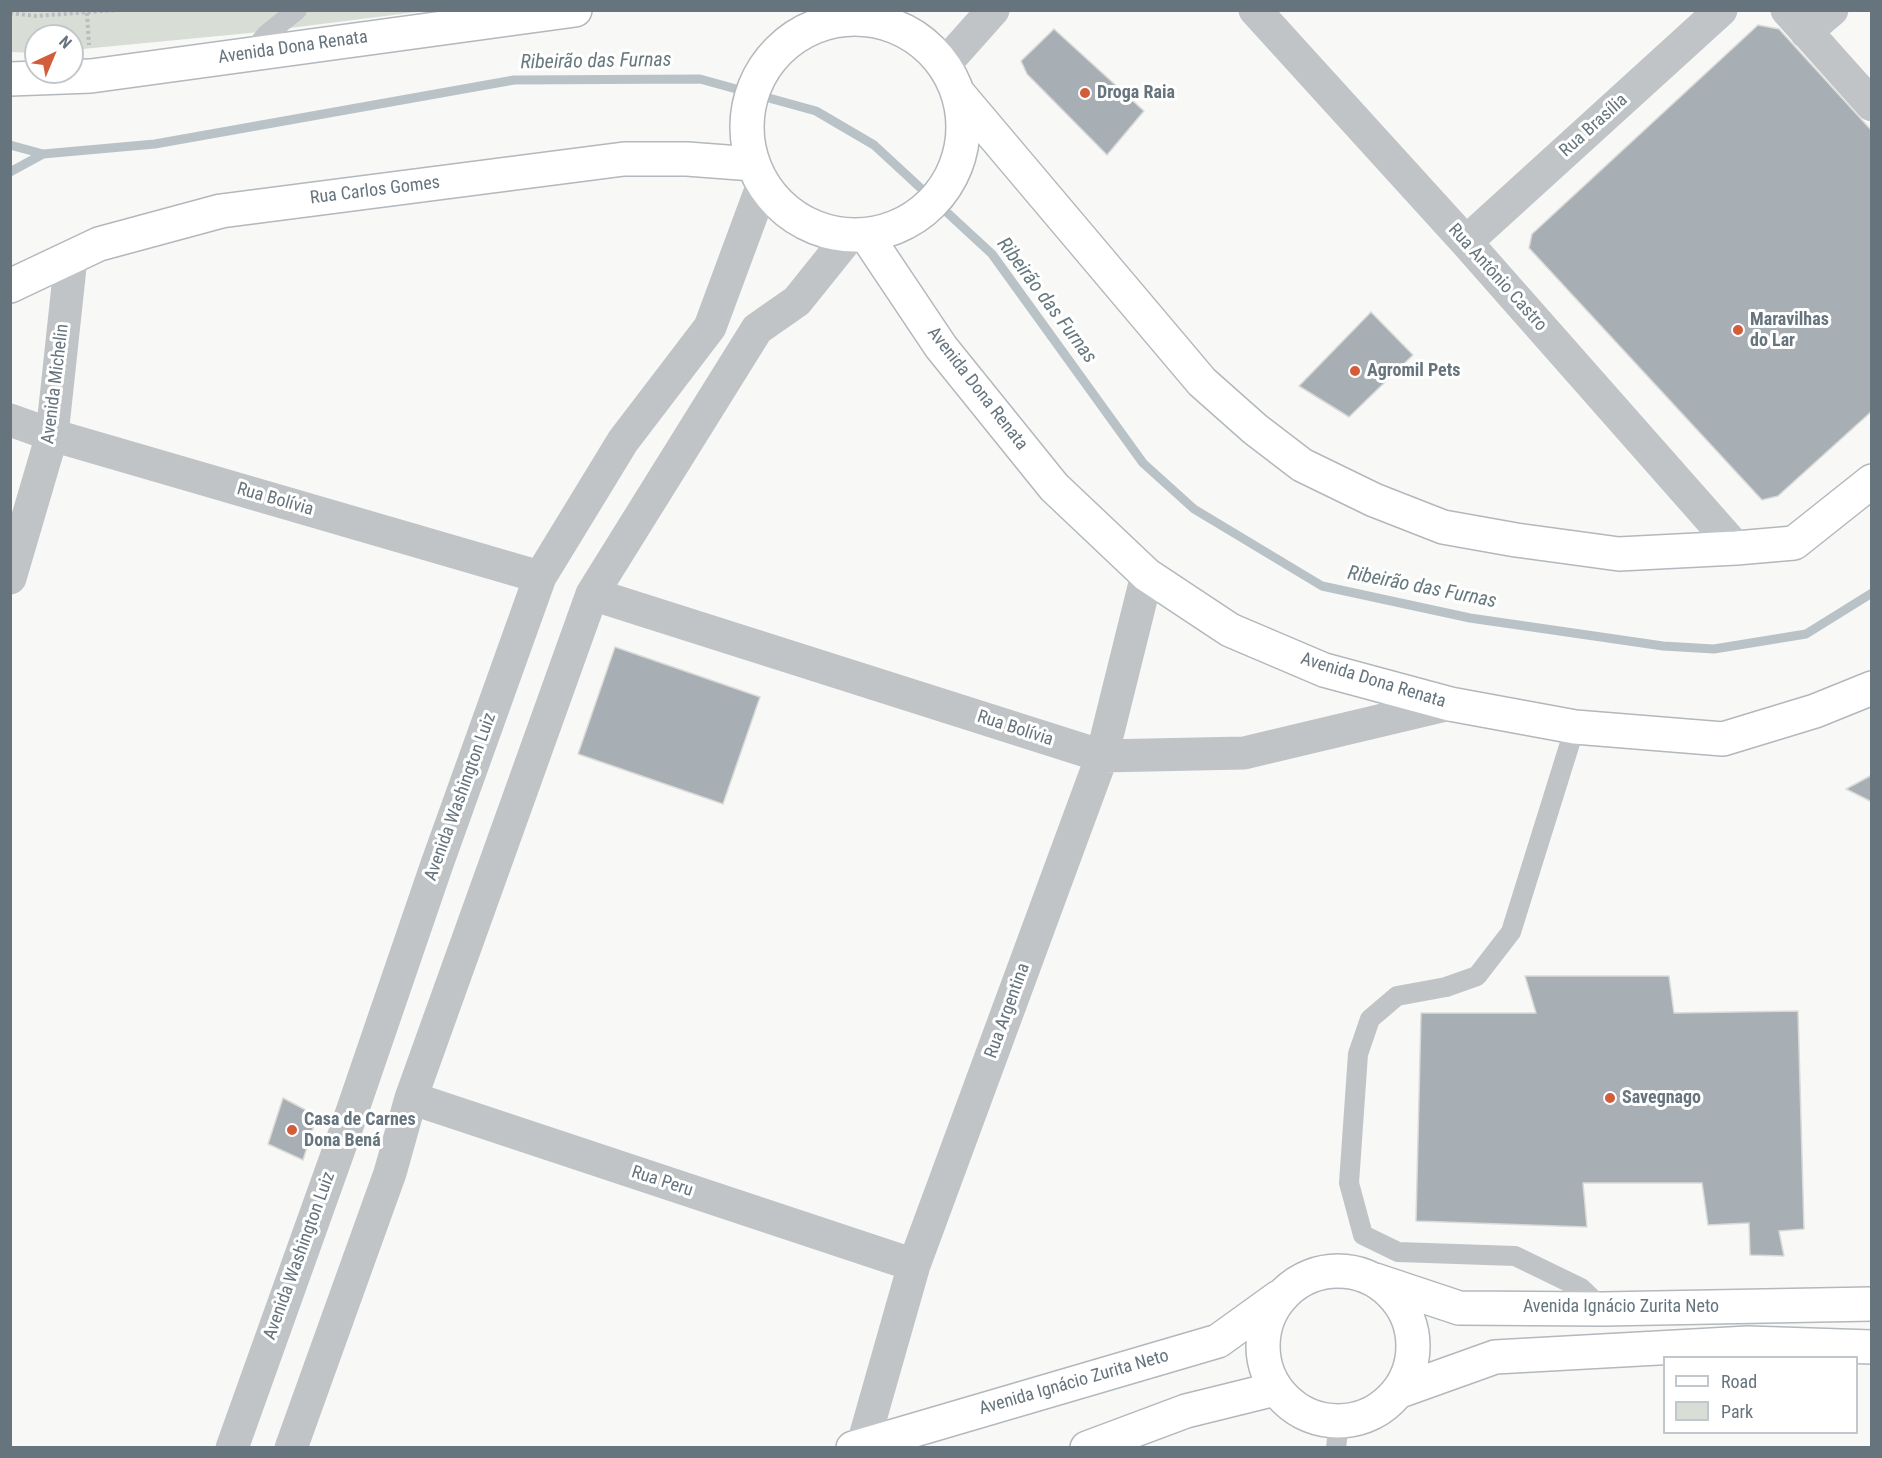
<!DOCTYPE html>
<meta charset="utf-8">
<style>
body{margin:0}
#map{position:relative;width:1882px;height:1458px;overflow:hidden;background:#f8f8f6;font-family:"Roboto Condensed",sans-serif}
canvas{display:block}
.frame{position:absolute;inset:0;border:12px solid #66747e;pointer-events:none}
.legend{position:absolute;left:1663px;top:1356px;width:195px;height:78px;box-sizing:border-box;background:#fff;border:2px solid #c2c7cb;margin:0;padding:8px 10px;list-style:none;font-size:18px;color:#66747e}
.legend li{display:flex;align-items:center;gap:12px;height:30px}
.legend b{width:30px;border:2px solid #c2c7cb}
.north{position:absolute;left:24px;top:24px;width:60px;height:60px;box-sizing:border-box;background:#fff;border:2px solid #c2c7cb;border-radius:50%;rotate:44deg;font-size:16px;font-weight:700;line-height:24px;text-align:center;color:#66747e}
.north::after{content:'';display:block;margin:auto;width:21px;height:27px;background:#d35d3b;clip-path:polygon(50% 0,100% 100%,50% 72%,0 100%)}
</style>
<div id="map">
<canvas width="1882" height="1458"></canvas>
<div class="frame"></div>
<ul class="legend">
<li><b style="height:8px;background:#fff"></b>Road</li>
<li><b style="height:16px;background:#d8ddd6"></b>Park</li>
</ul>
<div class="north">N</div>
</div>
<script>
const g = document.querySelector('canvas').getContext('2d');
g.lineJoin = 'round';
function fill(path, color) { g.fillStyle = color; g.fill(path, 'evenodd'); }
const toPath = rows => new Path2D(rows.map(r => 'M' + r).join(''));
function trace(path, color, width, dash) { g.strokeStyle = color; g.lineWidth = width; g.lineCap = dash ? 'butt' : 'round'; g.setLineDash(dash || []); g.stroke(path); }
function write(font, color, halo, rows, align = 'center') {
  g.font = font + ' "Roboto Condensed",sans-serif'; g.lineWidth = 6; g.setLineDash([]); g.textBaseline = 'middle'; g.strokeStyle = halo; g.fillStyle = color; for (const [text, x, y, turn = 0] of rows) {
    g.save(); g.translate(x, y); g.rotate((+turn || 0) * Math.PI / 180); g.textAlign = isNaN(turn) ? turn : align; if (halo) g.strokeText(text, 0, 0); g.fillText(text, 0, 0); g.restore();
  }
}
fill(toPath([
 [10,11,425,11,250,33,72,50,72,36,36,36,36,53,35,53,11,52]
]), '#d8ddd6');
trace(toPath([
 [10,145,43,154,155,144,514,80,700,79,816,111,874,145,992,254,1143,463,1194,509,1322,586,1470,618,1663,646,1714,649,1806,634,1872,593],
 [10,172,43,154]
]), '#b9c3c7', 9);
const building = toPath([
 [1758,25,1779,29,1872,131,1872,411,1778,496,1762,500,1529,248,1532,234,1758,25],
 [1054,29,1144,111,1107,155,1027,74,1021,61,1054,29],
 [1371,312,1413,355,1349,417,1299,386,1371,312],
 [615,647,760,697,723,804,578,754,615,647],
 [1872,775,1872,802,1846,789,1872,775],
 [1525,976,1669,976,1674,1013,1798,1011,1804,1229,1779,1231,1784,1256,1750,1255,1749,1223,1708,1225,1702,1183,1583,1183,1587,1227,1416,1221,1421,1013,1536,1013,1525,976],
 [283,1098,317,1116,303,1160,268,1144,283,1098]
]);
fill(building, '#a8afb4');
trace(building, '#dadad8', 1.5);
const secondary = toPath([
 '747 127a108 108 0 1 1 216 0a108 108 0 1 1-216 0Z',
 [10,79,91,76,575,10],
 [957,92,1202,382,1255,429,1302,465,1374,500,1443,527,1516,540,1619,554,1736,548,1794,543,1872,481],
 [866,235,941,347,1054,487,1147,575,1230,630,1324,670,1450,704,1575,727,1723,739,1815,711,1872,688],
 [10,286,99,244,221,211,624,159,687,159,753,164],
 '1263 1346a75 75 0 1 1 150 0a75 75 0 1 1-150 0Z',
 [1375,1280,1459,1308,1603,1309,1872,1304],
 [1400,1391,1495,1357,1748,1343,1872,1347],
 [853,1448,1218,1341,1279,1297],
 [1087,1448,1186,1411,1275,1389]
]);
trace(secondary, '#b2b8bc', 36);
trace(toPath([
 [10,13,36,16,117,10],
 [87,13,89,45]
]), '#babdbf', 4, [3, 3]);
trace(toPath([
 [250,54,267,34,297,10],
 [1575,727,1511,932,1477,976,1446,987,1397,996,1370,1019,1358,1054,1349,1183,1363,1235,1398,1252,1515,1256,1581,1288,1603,1309],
 [1336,1448,1339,1422]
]), '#c0c4c7', 20);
trace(toPath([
 [1255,10,1466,242,1736,548],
 [1787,10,1872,105],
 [1806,32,1832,10],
 [944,65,993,10],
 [1466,242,1721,10],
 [10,420,52,435,540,577],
 [10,578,52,435,71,258],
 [592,594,1102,756,1244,753,1450,704],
 [411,1098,914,1265],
 [863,1444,914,1265,1102,756,1147,575],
 [232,1448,343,1138,437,864,540,577,623,441,710,327,763,184],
 [291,1448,390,1173,411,1098,592,594,757,329,797,301,850,235]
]), '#c0c4c7', 33);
trace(toPath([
 [859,20,868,10]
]), '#c0c4c7', 33);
trace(secondary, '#fff', 33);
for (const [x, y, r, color] of [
 [1085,93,6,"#d35d3b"],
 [1738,330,6,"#d35d3b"],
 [1355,371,6,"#d35d3b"],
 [1610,1098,6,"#d35d3b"],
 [292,1130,6,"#d35d3b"]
]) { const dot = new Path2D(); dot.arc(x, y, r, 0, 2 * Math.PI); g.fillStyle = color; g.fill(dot); trace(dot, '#fff', 2); }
write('18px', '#66747e', '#fff', [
 ["Avenida Dona Renata",293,48,-8],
 ["Rua Brasília",1594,126,-42],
 ["Rua Carlos Gomes",375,191,-7],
 ["Rua Antônio Castro",1497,278,48],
 ["Avenida Michelin",56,384,-83],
 ["Avenida Dona Renata",977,389,52],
 ["Rua Bolívia",275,500,16],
 ["Avenida Dona Renata",1373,681,17],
 ["Rua Bolívia",1015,729,18],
 ["Avenida Washington Luiz",461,797,-70],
 ["Rua Argentina",1008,1011,-70],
 ["Rua Peru",662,1182,18],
 ["Avenida Washington Luiz",300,1256,-70],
 ["Avenida Ignácio Zurita Neto",1621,1307],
 ["Avenida Ignácio Zurita Neto",1074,1383,-16]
]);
write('bold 18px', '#66747e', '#fff', [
 ["Droga Raia",1097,93],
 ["Maravilhas",1750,320],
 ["do Lar",1750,341],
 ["Agromil Pets",1367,371],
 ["Savegnago",1622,1098],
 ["Casa de Carnes",304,1120],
 ["Dona Bená",304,1141]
], 'left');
write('italic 20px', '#66797f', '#fff', [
 ["Ribeirão das Furnas",596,62,-1],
 ["Ribeirão das Furnas",1046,301,53],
 ["Ribeirão das Furnas",1422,588,11]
]);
</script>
